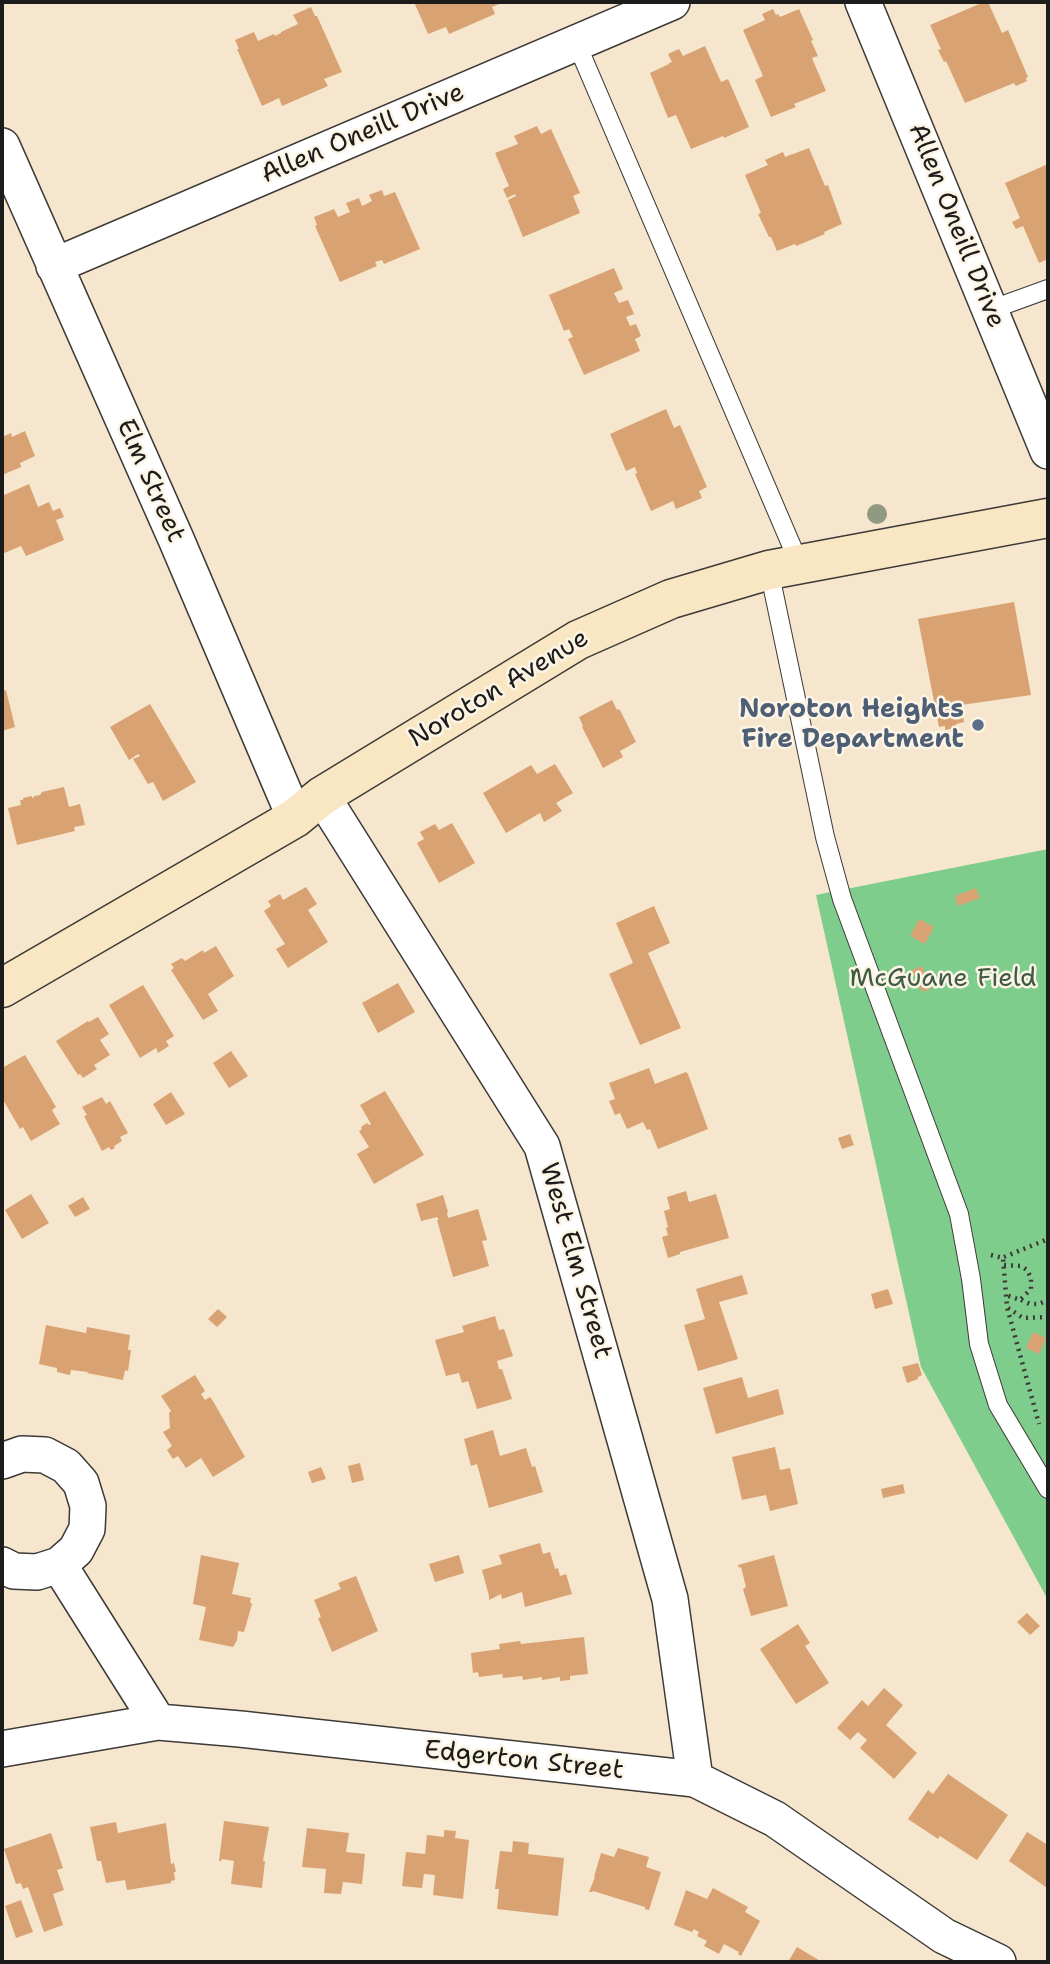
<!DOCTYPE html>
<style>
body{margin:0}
#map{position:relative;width:1050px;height:1964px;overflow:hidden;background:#f6e6cd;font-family:"Shantell Sans",sans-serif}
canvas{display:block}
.frame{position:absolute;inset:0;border:4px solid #1c1c1c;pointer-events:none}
</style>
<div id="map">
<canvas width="1050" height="1964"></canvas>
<div class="frame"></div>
</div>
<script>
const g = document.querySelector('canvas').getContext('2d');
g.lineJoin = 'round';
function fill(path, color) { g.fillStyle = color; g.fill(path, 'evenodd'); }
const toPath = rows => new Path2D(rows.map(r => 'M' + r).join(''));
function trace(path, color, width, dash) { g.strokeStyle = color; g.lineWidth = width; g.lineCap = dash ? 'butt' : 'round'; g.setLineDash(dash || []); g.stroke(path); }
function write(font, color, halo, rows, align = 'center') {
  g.font = font + ' "Shantell Sans",sans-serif'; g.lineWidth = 5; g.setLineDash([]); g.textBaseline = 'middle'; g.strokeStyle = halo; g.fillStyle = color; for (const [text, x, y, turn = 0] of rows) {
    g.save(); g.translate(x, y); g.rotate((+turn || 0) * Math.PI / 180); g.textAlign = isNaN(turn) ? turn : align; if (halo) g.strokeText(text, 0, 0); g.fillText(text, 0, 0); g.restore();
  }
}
fill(toPath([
 [1048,849,1048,1600,921,1367,816,895]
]), '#7fcd8c');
fill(toPath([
 [414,2,504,2,492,7,495,14,449,34,446,27,428,34],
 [984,2,988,2,1002,33,1008,30,1028,77,1026,78,1027,81,1016,86,1014,83,965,103,946,61,944,62,938,50,941,49,930,25],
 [311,7,315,16,317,16,342,72,324,79,328,86,282,106,279,98,262,106,237,49,239,49,235,40,254,32,258,41,274,34,275,36,281,33,281,32,298,24,293,15],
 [773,9,776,15,778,14,780,17,799,9,813,40,811,41,818,56,812,58,826,91,794,104,796,107,771,117,755,80,763,76,743,30,765,20,762,14],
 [705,46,721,82,728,79,749,127,724,138,723,136,691,149,676,115,668,118,650,73,669,64,669,63,672,62,668,54,679,49,683,56],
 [537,126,541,134,551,129,580,193,573,196,580,213,523,237,508,200,516,196,515,194,507,198,503,189,509,186,495,153,518,144,514,136],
 [809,148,825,186,828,185,842,224,824,232,825,234,796,246,795,244,777,251,771,237,769,237,758,214,761,213,745,175,768,165,765,160,783,152,785,157],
 [1048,164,1048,259,1039,263,1023,226,1016,229,1012,222,1020,218,1005,183],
 [382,190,384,196,395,192,420,249,384,264,382,260,375,262,377,266,340,282,315,226,317,225,314,217,334,209,338,217,350,212,346,203,359,198,362,206,372,201,369,195],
 [614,268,623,289,614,293,619,303,628,300,634,314,626,317,630,326,636,324,641,336,635,339,640,351,584,375,568,339,573,337,569,329,564,331,549,295],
 [666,409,674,428,680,425,707,487,699,491,702,498,676,509,673,501,651,511,635,474,637,473,635,467,626,471,610,434],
 [25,431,35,456,20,463,21,467,2,475,2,437,11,433,12,437],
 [29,484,38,507,49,502,53,511,60,508,64,517,56,520,64,540,26,556,21,546,2,554,2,496],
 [1014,602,1031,695,961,705,964,722,956,724,956,728,945,730,945,726,939,727,918,619],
 [6,690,15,727,2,731,2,691],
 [612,700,617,710,619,709,621,712,636,742,620,751,623,757,603,768,582,727,583,726,579,717],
 [150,704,196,782,163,801,153,782,148,784,133,759,140,756,138,754,129,760,110,727],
 [555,764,573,793,556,803,562,811,544,822,540,813,506,833,483,793,531,765,537,774],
 [64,787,69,807,80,804,85,825,74,827,75,831,17,845,8,808,21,805,20,800,23,800,23,798,32,796,32,798,34,797,34,796,40,795,42,792],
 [452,823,475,863,439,883,417,843,424,839,420,832,435,824,439,830],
 [306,887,317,904,308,910,328,942,288,968,276,949,285,944,264,911,271,906,268,901,280,894,283,900],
 [976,888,980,898,958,906,955,896],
 [654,906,670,943,648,953,681,1028,640,1045,609,974,633,963,616,923],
 [919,919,934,927,925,944,910,936],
 [216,946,234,976,208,994,218,1011,203,1020,171,970,174,968,171,964,182,958,185,961,203,950,204,953],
 [922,966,931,989,922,992,912,970],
 [398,983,415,1012,378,1033,362,1003],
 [143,985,174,1036,166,1041,169,1046,158,1053,156,1048,140,1058,109,1005],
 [98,1017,109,1034,100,1040,110,1055,94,1065,97,1069,83,1078,80,1074,78,1075,56,1041,88,1021,89,1022],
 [231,1051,248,1076,229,1088,213,1063],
 [25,1055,56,1107,52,1110,60,1124,31,1141,23,1127,20,1129,2,1098,2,1068],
 [649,1068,655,1084,686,1072,688,1074,708,1129,658,1149,650,1129,647,1130,643,1122,627,1129,620,1113,615,1115,609,1101,615,1099,609,1083],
 [385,1091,424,1155,374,1184,357,1154,369,1147,359,1131,362,1129,361,1127,367,1123,369,1125,371,1124,360,1105],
 [171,1092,185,1114,166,1125,153,1104],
 [102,1097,106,1104,110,1101,128,1133,120,1137,122,1141,114,1146,115,1148,111,1150,109,1147,102,1151,84,1116,87,1115,82,1107],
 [850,1134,854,1145,842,1149,838,1138],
 [686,1191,689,1202,716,1194,729,1238,680,1252,680,1254,668,1258,662,1237,668,1235,666,1228,668,1227,664,1211,670,1209,667,1197],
 [31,1194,49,1223,22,1239,5,1210],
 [443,1195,448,1212,447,1213,448,1218,478,1209,487,1240,482,1241,489,1266,453,1277,437,1220,439,1220,437,1217,421,1221,416,1204],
 [83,1197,90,1209,75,1217,68,1206],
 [742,1275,748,1294,719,1302,738,1359,698,1371,684,1325,705,1319,696,1289],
 [888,1289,893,1304,875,1309,871,1294],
 [218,1309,227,1317,217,1327,208,1319],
 [495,1316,499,1330,504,1329,513,1356,497,1361,499,1369,502,1369,512,1399,477,1409,468,1381,462,1383,459,1373,446,1376,435,1340,464,1332,462,1326],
 [46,1325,86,1333,87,1327,130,1335,128,1350,131,1350,128,1371,125,1370,123,1380,87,1373,88,1372,71,1370,70,1375,57,1372,57,1368,39,1364],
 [1033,1332,1046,1338,1039,1354,1026,1348],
 [918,1363,922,1375,918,1377,918,1379,907,1383,902,1367],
 [195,1375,205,1391,201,1394,205,1400,210,1397,213,1401,245,1457,213,1477,201,1458,186,1468,178,1456,173,1459,167,1450,172,1446,163,1432,170,1428,169,1413,171,1411,161,1396],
 [742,1377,748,1398,778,1389,784,1414,716,1434,703,1388],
 [493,1430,500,1456,526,1448,532,1467,535,1466,543,1492,489,1508,477,1464,471,1466,464,1439],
 [775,1447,780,1470,790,1468,798,1504,770,1511,766,1495,742,1500,732,1457],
 [360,1463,364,1480,352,1483,348,1466],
 [321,1467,326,1479,312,1483,308,1472],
 [903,1484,905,1493,883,1498,881,1489],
 [540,1543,543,1554,550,1552,555,1569,558,1568,560,1576,566,1574,572,1594,525,1607,522,1592,502,1599,501,1594,489,1600,489,1596,482,1570,502,1564,499,1555],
 [201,1555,239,1563,232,1594,251,1598,250,1602,252,1604,244,1632,238,1631,237,1640,233,1647,199,1640,206,1607,193,1604],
 [459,1555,464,1573,435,1582,429,1564],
 [774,1555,788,1606,751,1616,743,1589,746,1587,741,1567,739,1568,738,1565],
 [356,1576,378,1631,332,1652,318,1618,321,1617,314,1600,341,1589,338,1583],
 [1027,1613,1040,1626,1030,1635,1017,1622],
 [798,1624,810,1643,805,1646,829,1683,796,1704,760,1649],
 [584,1637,588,1674,570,1676,570,1680,560,1681,560,1677,542,1680,542,1677,523,1680,522,1676,503,1678,502,1674,479,1677,478,1672,473,1673,471,1653,500,1649,499,1644,520,1641,521,1644],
 [884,1688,903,1705,886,1725,917,1753,894,1779,860,1748,867,1740,858,1732,850,1740,837,1728,862,1700,868,1706],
 [948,1774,1008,1815,977,1860,940,1836,938,1839,908,1819,928,1790,933,1794],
 [224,1821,269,1827,263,1861,265,1861,262,1888,231,1884,234,1861,222,1859,221,1861,219,1861],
 [116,1822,118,1833,166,1823,171,1864,174,1863,176,1872,174,1872,175,1880,171,1881,171,1883,127,1890,125,1880,106,1883,101,1861,97,1861,90,1827],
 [307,1828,349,1833,346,1852,365,1854,362,1884,343,1882,341,1894,324,1893,326,1869,302,1867],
 [444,1830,456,1831,455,1838,469,1840,463,1899,433,1895,435,1875,424,1874,422,1888,402,1886,406,1852,425,1854,427,1835,444,1837],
 [1027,1832,1048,1845,1047,1888,1009,1861],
 [51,1833,63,1868,57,1870,64,1890,53,1894,63,1925,44,1932,28,1887,23,1889,21,1883,16,1884,4,1849],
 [513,1841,529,1843,528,1854,564,1858,558,1916,497,1909,499,1889,495,1889,500,1851,512,1852],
 [618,1848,649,1857,646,1867,661,1872,649,1910,645,1909,645,1907,593,1891,592,1892,589,1892,595,1877,594,1877,601,1853,614,1857],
 [713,1888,748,1907,745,1912,760,1921,741,1956,738,1954,739,1952,724,1944,719,1954,704,1946,707,1941,697,1936,699,1932,694,1929,692,1932,674,1925,686,1890,707,1899],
 [21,1900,33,1932,16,1938,5,1906],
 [797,1947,822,1962,788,1962]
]), '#d9a273');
const service = toPath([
 [576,42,799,563],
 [990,310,1048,289],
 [769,570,825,837,842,899,959,1214,971,1279,979,1344,998,1405,1048,1489]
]);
const minor = toPath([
 [863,2,1048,451],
 [2,146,176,539,295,818],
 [54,266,672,2],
 [322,796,542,1146,670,1599,695,1779],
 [2,1461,22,1454,45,1455,66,1466,81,1483,88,1506,87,1529,76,1550,59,1565,37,1572,14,1571,2,1565],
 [59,1565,158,1722],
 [2,1749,158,1722,240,1729,695,1779,775,1819,944,1936,998,1962]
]);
const secondary = toPath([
 [2,988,295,818,322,796,578,640,671,599,769,570,1048,518]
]);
trace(service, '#3d3a37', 20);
trace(minor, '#3d3a37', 38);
trace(secondary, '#3d3a37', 41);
trace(toPath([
 [991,1255,1003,1258,1007,1307,1039,1424],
 [1004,1257,1048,1239],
 [1004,1265,1021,1266,1027,1270,1031,1278,1031,1289,1020,1300,1006,1295],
 [1021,1300,1030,1304,1039,1304,1048,1300],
 [1008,1308,1023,1318,1048,1317]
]), '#3d3a37', 4.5, [2, 5]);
trace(service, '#fff', 18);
trace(minor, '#fff', 35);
trace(secondary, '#f9e7c3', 38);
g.fillStyle = '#919981';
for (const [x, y] of [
 [877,514]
]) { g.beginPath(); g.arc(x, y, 10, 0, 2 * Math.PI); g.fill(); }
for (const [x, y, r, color] of [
 [978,725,7,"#5c6f8a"]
]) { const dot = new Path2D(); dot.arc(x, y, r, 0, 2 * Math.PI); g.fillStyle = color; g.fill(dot); trace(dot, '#fcf5e5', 2.5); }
write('26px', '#1c1c1c', '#fcf5e5', [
 ["Allen Oneill Drive",363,134,-23],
 ["Allen Oneill Drive",956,226,68],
 ["Elm Street",150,481,66],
 ["Noroton Avenue",499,689,-31],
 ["West Elm Street",575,1261,74],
 ["Edgerton Street",524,1761,6]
]);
write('bold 26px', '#4e5e75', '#fcf5e5', [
 ["Noroton Heights",964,710],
 ["Fire Department",964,740]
], 'right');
write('26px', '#3f5a43', '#fcf5e5', [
 ["McGuane Field",943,979]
]);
</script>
